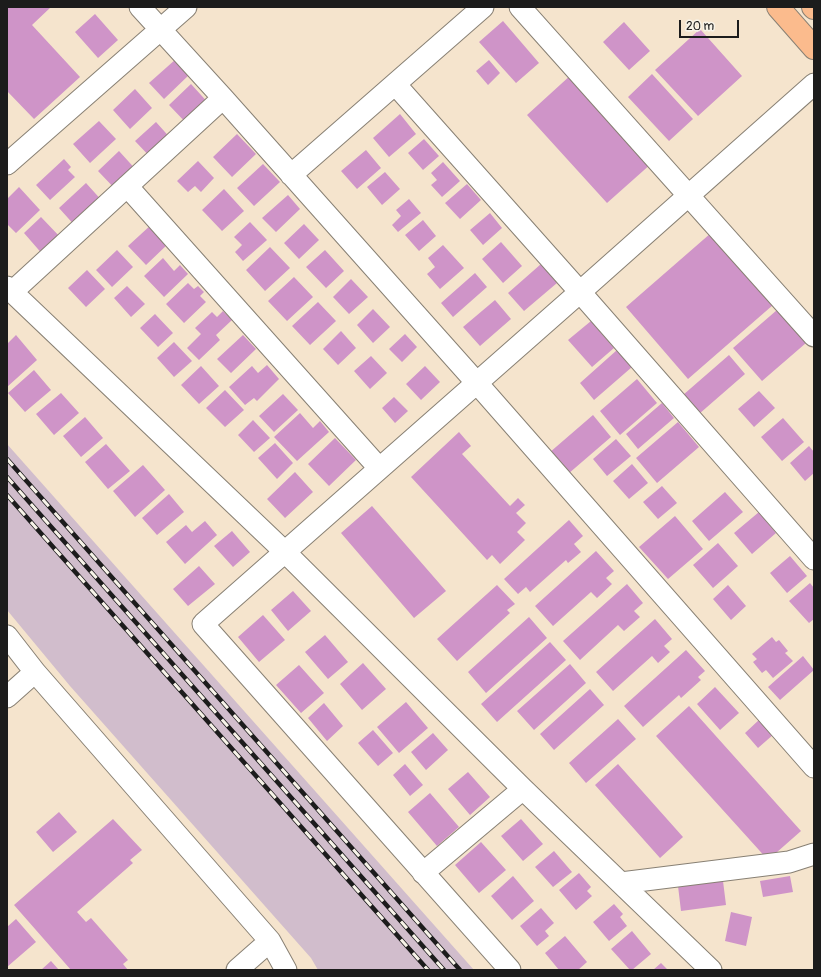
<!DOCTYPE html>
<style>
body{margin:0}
#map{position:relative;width:821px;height:977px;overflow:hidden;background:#f5e4cd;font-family:Pangolin,sans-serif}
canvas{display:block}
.frame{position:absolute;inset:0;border:8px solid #1c1c1c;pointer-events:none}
.scale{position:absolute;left:679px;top:20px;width:60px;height:18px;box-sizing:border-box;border:2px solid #1c1c1c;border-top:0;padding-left:5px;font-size:12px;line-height:14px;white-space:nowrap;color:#1c1c1c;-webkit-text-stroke:3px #f7f3e8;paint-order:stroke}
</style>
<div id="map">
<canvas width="821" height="977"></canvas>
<div class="frame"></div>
<div class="scale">20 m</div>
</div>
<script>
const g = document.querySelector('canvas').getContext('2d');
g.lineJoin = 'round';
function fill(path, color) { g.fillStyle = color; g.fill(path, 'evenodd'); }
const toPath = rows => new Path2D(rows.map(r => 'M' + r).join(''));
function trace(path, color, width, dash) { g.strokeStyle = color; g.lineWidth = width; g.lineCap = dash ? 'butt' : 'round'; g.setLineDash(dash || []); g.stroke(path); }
fill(toPath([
 [7,444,474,970,318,970,311,958,70,686,7,610]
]), '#d1bdcc');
fill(toPath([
 [7,7,51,7,32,25,80,77,34,119,7,91],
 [95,14,118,40,98,58,75,32],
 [503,21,539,63,516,83,479,42],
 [624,22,650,51,629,70,603,42],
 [700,29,742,76,698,116,655,70],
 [176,59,190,74,164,99,149,83],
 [489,60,500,73,488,85,476,71],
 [572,74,652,163,607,203,527,115],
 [652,74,693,119,669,141,628,97],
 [191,84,211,106,189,126,169,105],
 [135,89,152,108,130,129,113,110],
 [400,114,416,134,389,157,373,138],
 [99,121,116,139,90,163,73,144],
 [156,122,173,141,153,160,135,141],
 [237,134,256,154,232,177,213,157],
 [424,139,439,156,423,170,408,153],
 [366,150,381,168,357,189,341,171],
 [119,151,139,173,118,192,98,171],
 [64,159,71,167,68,170,75,177,50,200,36,185],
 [198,161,214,178,201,192,195,186,188,192,177,181],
 [443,162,460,181,442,197,431,185,437,180,431,173],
 [263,164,280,182,254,206,237,188],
 [385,172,400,189,382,205,367,187],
 [86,183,104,203,77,228,59,208],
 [467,184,481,200,460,219,445,203],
 [19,187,40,210,16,233,7,224,7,199],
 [224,189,244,211,222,231,202,210],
 [288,195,300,209,276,232,262,218],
 [409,199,421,213,398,232,392,225,401,216,396,210],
 [490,213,502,228,483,245,470,230],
 [41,217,62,239,44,256,24,233],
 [423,220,436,236,419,251,405,235],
 [250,222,267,240,243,261,235,252,242,245,234,237],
 [152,224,169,243,146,265,128,246],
 [304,224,319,240,299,259,284,243],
 [711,233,773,305,688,379,626,307],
 [501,242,522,266,503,283,482,259],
 [443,245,464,268,440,289,427,274,435,267,428,258],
 [270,247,290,268,265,291,246,270],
 [117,250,133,267,112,287,96,270],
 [325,250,344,271,326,288,306,267],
 [163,258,174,271,180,265,188,274,164,297,144,276],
 [541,264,557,283,524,311,508,293],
 [87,270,105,289,86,307,68,288],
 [475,273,487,287,453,317,441,303],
 [294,277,313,297,287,321,268,301],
 [351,279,368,297,349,314,333,297],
 [188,283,194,289,198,286,204,292,200,296,206,302,184,323,166,304],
 [127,286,145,304,131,317,114,298],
 [495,300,511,319,480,346,463,327],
 [318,302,336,321,310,345,292,326],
 [373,309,390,327,373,343,357,325],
 [777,310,806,343,762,381,733,348],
 [223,311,232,320,216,335,220,340,199,360,187,348,201,334,195,328,212,312,217,317],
 [155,314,173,333,158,347,140,328],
 [591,321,614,348,592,367,568,340],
 [341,331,356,348,338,365,323,349],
 [405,334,417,347,402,362,389,349],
 [16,335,37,360,7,387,7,344],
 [243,335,256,349,231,373,217,359],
 [174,342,192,361,174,377,157,358],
 [617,350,632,367,594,400,580,383],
 [729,355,745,374,699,414,683,395],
 [371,356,387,373,370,389,354,371],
 [267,365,279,379,257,401,254,398,245,405,229,387,252,366,258,373],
 [201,366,219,386,199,404,181,385],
 [425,366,440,382,421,400,406,384],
 [34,370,51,390,25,412,8,393],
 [637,379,657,403,620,435,600,411],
 [225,390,244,410,225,427,206,408],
 [759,391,775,408,754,427,738,409],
 [61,393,79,413,54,435,36,414],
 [283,394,298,410,274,432,259,416],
 [394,397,408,411,395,423,382,408],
 [662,403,674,418,638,449,626,434],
 [300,413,313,428,320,421,329,432,297,461,274,437],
 [593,415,611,437,568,474,549,453],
 [85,417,103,438,81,457,63,436],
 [783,418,804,442,782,461,761,437],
 [253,420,270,438,254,452,238,435],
 [678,422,699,447,657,483,636,458],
 [459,432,471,446,462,454,510,506,518,498,525,505,516,513,526,523,517,532,525,540,500,564,492,555,487,560,411,477],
 [335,438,356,460,329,486,308,464],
 [616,439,631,456,607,476,593,459],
 [275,443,293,463,277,479,258,458],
 [106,444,130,471,108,489,85,462],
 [809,446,814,452,814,473,805,481,790,463],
 [632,464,648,483,629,499,613,481],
 [143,465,165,490,135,517,113,491],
 [295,472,313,492,285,518,267,499],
 [662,486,677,503,658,519,643,502],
 [725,492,743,512,709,541,692,521],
 [169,494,184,512,157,535,142,518],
 [372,506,446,591,414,618,341,533],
 [759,512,776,533,752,554,734,533],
 [675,516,703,549,668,579,639,547],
 [569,520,583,536,574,544,581,552,568,563,566,560,530,592,526,587,518,594,504,579],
 [205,521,217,535,185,564,166,542,186,525,192,532],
 [232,531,250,552,233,567,214,546],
 [718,543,738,566,713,588,693,565],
 [596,551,614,571,606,578,612,584,597,598,591,592,553,626,535,606],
 [790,556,807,576,787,593,770,573],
 [199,566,215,584,188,606,173,589],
 [810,583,814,588,814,619,809,623,789,601],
 [627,584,643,603,634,611,640,617,624,631,618,625,580,660,563,641],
 [497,585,515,604,507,610,510,613,457,661,437,639],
 [728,585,746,606,731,620,713,599],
 [293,591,311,611,288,631,271,610],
 [263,615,285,640,259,662,238,637],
 [529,617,547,638,486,693,468,672],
 [655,619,672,639,664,646,670,652,658,663,652,656,613,691,596,672],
 [325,635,348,662,328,679,305,652],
 [772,637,776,642,779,640,788,651,785,653,793,661,773,678,766,670,762,673,753,662,757,659,752,654],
 [550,642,566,660,497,722,481,704],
 [686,650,705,671,698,677,701,680,681,698,679,695,643,727,624,706],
 [803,656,814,670,780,700,768,687],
 [363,663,386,689,362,710,340,684],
 [570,664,586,683,534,730,517,711],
 [299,665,324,693,301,713,276,685],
 [715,687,739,713,720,730,697,704],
 [590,689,604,705,554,750,540,734],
 [406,702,428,728,399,753,377,727],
 [324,703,343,726,327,741,308,718],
 [689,706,801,831,768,860,656,736],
 [618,719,636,739,586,783,569,763],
 [760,719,774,734,758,748,745,733],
 [373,730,393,753,378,766,358,743],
 [433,733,448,750,426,770,411,752],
 [405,764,423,785,410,796,393,775],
 [618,764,683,837,660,858,595,785],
 [468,772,490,797,470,815,448,789],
 [430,793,459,827,437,846,408,812],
 [59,812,77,832,53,852,36,832],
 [113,819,142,850,130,860,133,863,77,912,86,922,91,918,128,960,123,964,128,970,71,970,14,905],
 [521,819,543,844,523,861,501,836],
 [481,842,506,870,479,893,455,865],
 [554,851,572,872,553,887,535,867],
 [579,873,591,887,587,891,592,896,576,910,559,890],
 [513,876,534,901,512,920,491,896],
 [790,876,793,892,763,897,760,881],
 [723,881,726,905,681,911,678,886],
 [614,904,623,914,620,917,627,926,609,941,593,922],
 [541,908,554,923,545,931,549,936,537,946,520,926],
 [731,912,752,917,746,946,725,941],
 [16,919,36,942,7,967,7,927],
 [632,931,651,954,632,970,630,970,611,949],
 [565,936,587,962,578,970,559,970,545,953],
 [51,961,59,970,41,970],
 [661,963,668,970,653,970]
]), '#cf94c8');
const minor = toPath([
 [140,7,223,98,476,382,814,767],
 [520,7,814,336],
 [395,84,483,7],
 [7,164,186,7],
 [291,175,395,84,580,292,814,559],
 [127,186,379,468],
 [7,287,285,552,523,789,711,970],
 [12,292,223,98],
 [7,636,35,672,270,941,286,970],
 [7,697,35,672],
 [423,873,523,789],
 [621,883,789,862,814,854],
 [237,970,270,941],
 [510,970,203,624,580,292,814,84]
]);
const highway = toPath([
 [778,7,814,48],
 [813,7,814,8]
]);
trace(minor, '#888074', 23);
trace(highway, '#888074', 24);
trace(minor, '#fff', 21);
trace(highway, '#fbbb8d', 22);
const rail = toPath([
 [7,459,460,970],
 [7,477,444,970],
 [7,495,428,970]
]);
trace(rail, '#1c1c1c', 4.5);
trace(rail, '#f7f3e8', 3, [9]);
</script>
